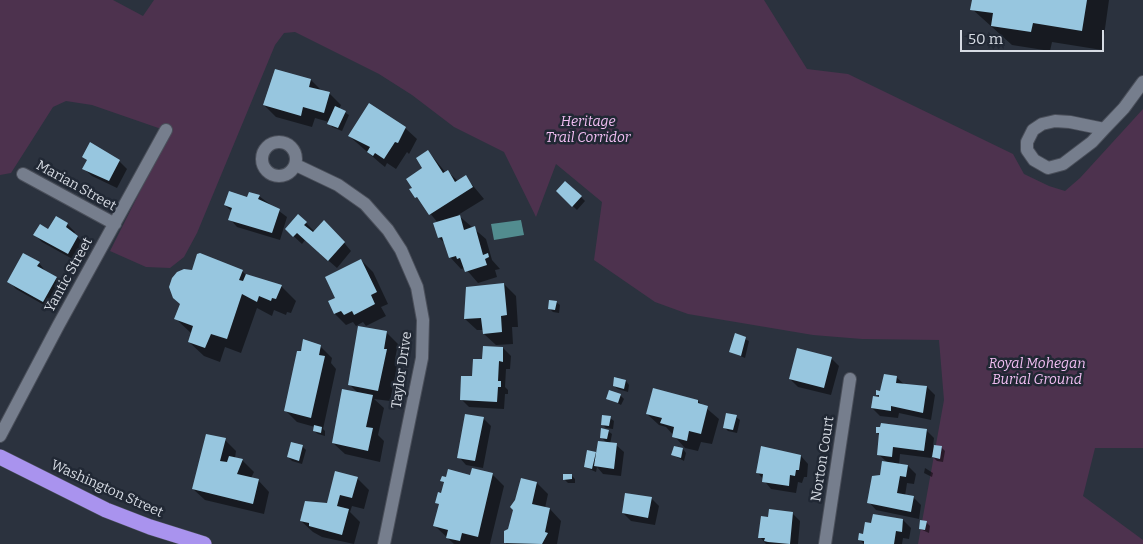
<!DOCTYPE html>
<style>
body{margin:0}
#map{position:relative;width:1143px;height:544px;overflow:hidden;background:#2b323e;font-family:Bitter,serif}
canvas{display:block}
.scale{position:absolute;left:960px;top:30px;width:144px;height:22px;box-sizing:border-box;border:2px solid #d6dbe3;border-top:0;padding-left:6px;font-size:15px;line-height:18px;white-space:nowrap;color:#d6dbe3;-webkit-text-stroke:4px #212834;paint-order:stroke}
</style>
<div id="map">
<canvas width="1143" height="544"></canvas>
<div class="scale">50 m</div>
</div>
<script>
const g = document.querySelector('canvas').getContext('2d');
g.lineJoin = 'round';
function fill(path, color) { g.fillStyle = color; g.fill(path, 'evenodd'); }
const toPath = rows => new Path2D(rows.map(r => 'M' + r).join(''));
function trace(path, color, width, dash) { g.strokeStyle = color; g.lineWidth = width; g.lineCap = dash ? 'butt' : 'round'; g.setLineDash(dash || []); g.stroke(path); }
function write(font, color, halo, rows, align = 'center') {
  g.font = font + ' Bitter,serif'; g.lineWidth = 5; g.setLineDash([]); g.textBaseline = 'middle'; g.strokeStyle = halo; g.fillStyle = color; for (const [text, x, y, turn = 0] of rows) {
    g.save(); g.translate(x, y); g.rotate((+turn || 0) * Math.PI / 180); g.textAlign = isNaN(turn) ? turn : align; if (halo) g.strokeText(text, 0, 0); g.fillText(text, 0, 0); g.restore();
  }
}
fill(toPath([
 [0,0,113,0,143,16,154,0,764,0,807,69,848,74,1013,154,1024,174,1049,186,1065,191,1080,178,1143,109,1143,448,1095,448,1083,496,1143,540,1143,544,918,544,944,400,939,340,862,339,813,335,688,314,655,302,594,260,602,202,556,164,536,217,504,152,454,127,412,95,379,74,295,32,284,33,275,45,197,233,184,257,170,268,146,267,110,251,170,132,92,105,66,101,53,107,11,173,0,175]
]), '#4d324e');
fill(toPath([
 [521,220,524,235,494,240,491,224]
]), '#528c8f');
fill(toPath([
 [973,0,1109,0,1102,50,1052,42,1050,51,1012,45,972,9],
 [311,80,322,91,329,93,341,105,339,109,349,115,342,131,332,127,329,122,315,118,312,127,276,117,264,105],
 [405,128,417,139,409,154,407,152,396,169,387,163,385,167,380,163,349,136],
 [428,151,446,173,448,172,458,181,465,176,484,199,458,215,486,239,492,260,500,269,495,270,497,277,478,283,465,268,461,269,450,257,446,244,439,238,438,223,411,190,424,169],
 [84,157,119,161,127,169,117,188,92,176,84,169,88,161],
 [566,182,585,201,577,210,557,191],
 [259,196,287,217,280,240,237,227,230,219,232,212,225,205],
 [306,223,315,232,336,233,351,251,337,268,305,240,302,244,286,229],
 [67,224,75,232,74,234,86,245,76,261,42,242,35,235],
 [361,260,373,272,388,304,381,307,386,316,366,326,363,322,356,326,353,322,346,325,335,314,329,302,337,298],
 [39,263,46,272,64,286,51,309,16,289,9,281],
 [242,271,247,276,281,286,296,301,291,313,287,312,286,315,274,310,272,316,257,308,241,353,225,347,220,362,204,356,189,342,192,334,176,319],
 [504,284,516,296,518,327,512,327,513,344,496,345,484,334,484,330,477,330,465,319],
 [556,302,560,305,559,313,553,312,550,309],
 [386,332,398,344,395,359,398,362,390,401,374,399,384,408,378,435,384,441,380,462,345,454,333,443,359,394,350,385],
 [736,335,749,341,745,358,731,352],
 [320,346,332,358,331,363,336,369,323,429,325,431,325,436,318,434,314,431,315,427,297,422,285,410],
 [503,348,511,356,510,369,506,369,505,387,508,390,508,394,505,394,504,409,469,407,461,399,483,361],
 [831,358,839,366,831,395,798,387,790,379],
 [896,377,905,385,927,387,935,395,931,420,899,413,898,418,880,416,872,408,882,399,877,394],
 [626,381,629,385,628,392,618,389,614,386],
 [620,395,624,399,621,405,608,398],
 [698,401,719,419,712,444,701,442,698,451,685,448,666,427,659,425,647,414],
 [736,417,740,420,737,433,728,431,724,427],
 [483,418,491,426,483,468,466,465,459,457],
 [610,418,614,421,613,429,606,428,602,424],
 [926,430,934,438,933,446,941,447,945,451,943,462,937,461,932,456,931,458,900,454,899,464,908,466,916,474,914,484,907,483,905,496,913,497,921,505,919,519,876,510,869,502,887,462,878,454,880,436,877,433],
 [608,431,612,434,610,444,616,445,624,452,621,476,603,474,597,467,596,472,585,467,595,453,597,455,607,443,601,437],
 [225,440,236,451,235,458,242,460,254,472,251,478,258,480,269,492,264,514,205,500,193,489],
 [302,446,306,450,302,464,292,461,288,457],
 [683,449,686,453,684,461,673,455],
 [801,456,808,464,807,477,804,477,802,483,798,482,796,493,771,489,758,473],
 [925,468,933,473,932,477,924,473],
 [492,474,504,486,490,544,454,544,435,526,440,505,436,502,442,494,445,484,442,481,447,478],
 [571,475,575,479,575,483,568,483,564,479],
 [357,478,369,490,364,509,352,506,350,512,360,522,354,544,322,537,313,532,301,521,328,505],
 [537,483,548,494,545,508,550,509,561,521,557,544,506,544,507,539],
 [651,498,659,506,655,525,631,521,623,513],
 [793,514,800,521,798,544,766,544,760,537,769,518],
 [903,520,911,528,909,539,903,538,902,544,864,544,859,539,872,524],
 [926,522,930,526,929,533,920,529]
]), '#0007');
fill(toPath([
 [972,0,1087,0,1082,31,1033,23,1031,32,991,26,993,13,970,10],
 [275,69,311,79,309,87,330,92,324,113,303,107,301,116,263,105],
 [369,103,406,127,398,143,395,142,384,159,375,153,373,156,367,152,370,147,348,136],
 [335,106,346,111,338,128,327,124],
 [90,142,120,160,109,181,82,169,87,160,82,157],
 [428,150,443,173,448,170,455,182,466,175,473,187,429,215,417,197,415,198,409,189,412,188,406,179,422,168,416,158],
 [565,181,582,196,572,207,556,191],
 [229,191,247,197,249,192,260,195,258,199,280,209,272,233,228,220,232,208,224,205],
 [298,214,307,222,304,225,313,232,324,220,345,242,328,261,297,233,293,237,285,229],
 [460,215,464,230,475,226,483,255,488,253,489,257,485,259,487,265,465,272,460,258,457,259,456,256,449,258,442,237,438,238,433,223],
 [56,216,68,223,66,227,78,236,68,254,33,235,40,224,48,229],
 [23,253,40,262,37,266,57,277,43,302,7,282],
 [200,253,243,270,239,280,243,281,246,274,282,285,276,299,272,298,271,301,259,296,257,302,242,294,227,339,211,334,205,348,188,342,193,326,174,319,180,304,173,298,169,287,172,278,177,272,184,269,192,270,197,254],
 [361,259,377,292,371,295,375,304,354,315,352,311,344,315,341,311,334,314,328,301,335,298,325,277],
 [504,283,507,315,501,316,502,332,483,334,481,318,464,319,466,287],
 [549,300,557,301,555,310,548,309],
 [358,326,387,331,384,349,387,349,378,391,348,385],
 [735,333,746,337,741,356,729,352],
 [303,339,321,345,319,355,325,356,311,418,284,411,297,351,301,351],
 [483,346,503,347,503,362,499,361,498,381,501,381,501,387,498,387,497,402,460,400,461,376,472,376,473,359,482,359],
 [797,348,832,357,824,388,789,379],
 [884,374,897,376,896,383,927,386,923,413,891,406,891,411,871,408,873,396,879,397,879,395,876,395,876,390,880,391],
 [614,377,626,380,624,389,613,386],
 [653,388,698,400,698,403,708,406,701,434,689,431,687,441,672,437,674,427,660,423,662,418,646,414],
 [342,389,373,395,366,427,373,428,368,451,332,443],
 [609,390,621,394,618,403,606,399],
 [726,413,737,415,733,430,723,428],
 [465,414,484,417,475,461,457,458],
 [602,415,611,416,609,426,601,425],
 [881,423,927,429,924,451,893,447,892,457,877,455,879,433,876,433,876,427,880,427],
 [314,425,322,427,321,433,313,431],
 [601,428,609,430,607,439,600,438],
 [206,434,226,438,220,461,227,462,229,456,243,459,237,474,259,479,253,504,192,489],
 [598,441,617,443,614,469,594,466],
 [291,442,303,445,299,461,287,457],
 [934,445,942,446,940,459,932,457],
 [674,446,683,448,681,458,671,455],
 [761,446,801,455,799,470,796,470,795,476,790,475,789,486,762,482,763,474,756,473],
 [587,450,596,452,592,469,584,467],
 [882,461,908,465,906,477,900,476,897,493,914,496,911,512,867,503,872,476,880,475],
 [472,468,493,473,478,537,462,533,460,541,446,538,448,530,433,526,439,504,435,503,438,492,441,493,444,482,440,481,442,476,446,477,448,469,470,475],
 [335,471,358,477,352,498,340,495,337,506,349,509,342,535,309,526,309,523,300,521,305,501,327,503],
 [563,474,572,474,572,479,563,480],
 [521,478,537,482,532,504,550,508,545,532,548,533,542,544,504,543,504,531,508,529,513,510,510,507,515,500],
 [625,493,652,497,648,518,622,513],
 [769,509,793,512,790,544,768,542,764,541,765,538,758,538,761,516,768,517],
 [873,514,903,519,902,532,896,531,894,544,864,544,864,541,858,540,859,533,863,534,865,522,871,523],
 [920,520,927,521,925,530,919,529]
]), '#97c6df');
const street = toPath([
 [1104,129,1070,122,1055,121,1042,124,1033,130,1027,142,1027,150,1034,160,1048,168,1063,164,1092,142,1104,129,1124,108,1143,82],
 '262 159a17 17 0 1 1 34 0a17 17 0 1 1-34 0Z',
 [296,165,338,185,365,204,388,230,401,250,417,287,423,320,422,358,384,544],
 [23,174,115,224],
 [0,436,58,326,166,130],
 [825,544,850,379]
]);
const highway = toPath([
 [0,457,106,510,150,527,204,544]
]);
trace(street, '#4a4f5a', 14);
trace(highway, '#4a4f5a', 16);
trace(street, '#767e8d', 12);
trace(highway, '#a993ee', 15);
write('italic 14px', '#f1bef2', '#212834', [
 ["Heritage",588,122],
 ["Trail Corridor",588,138],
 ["Royal Mohegan",1037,364],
 ["Burial Ground",1037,380]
]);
write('14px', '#d6dbe3', '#212834', [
 ["Marian Street",76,186,29],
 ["Yantic Street",69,275,-61],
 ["Taylor Drive",402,370,-82],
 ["Norton Court",823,459,-81],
 ["Washington Street",107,489,24]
]);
</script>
